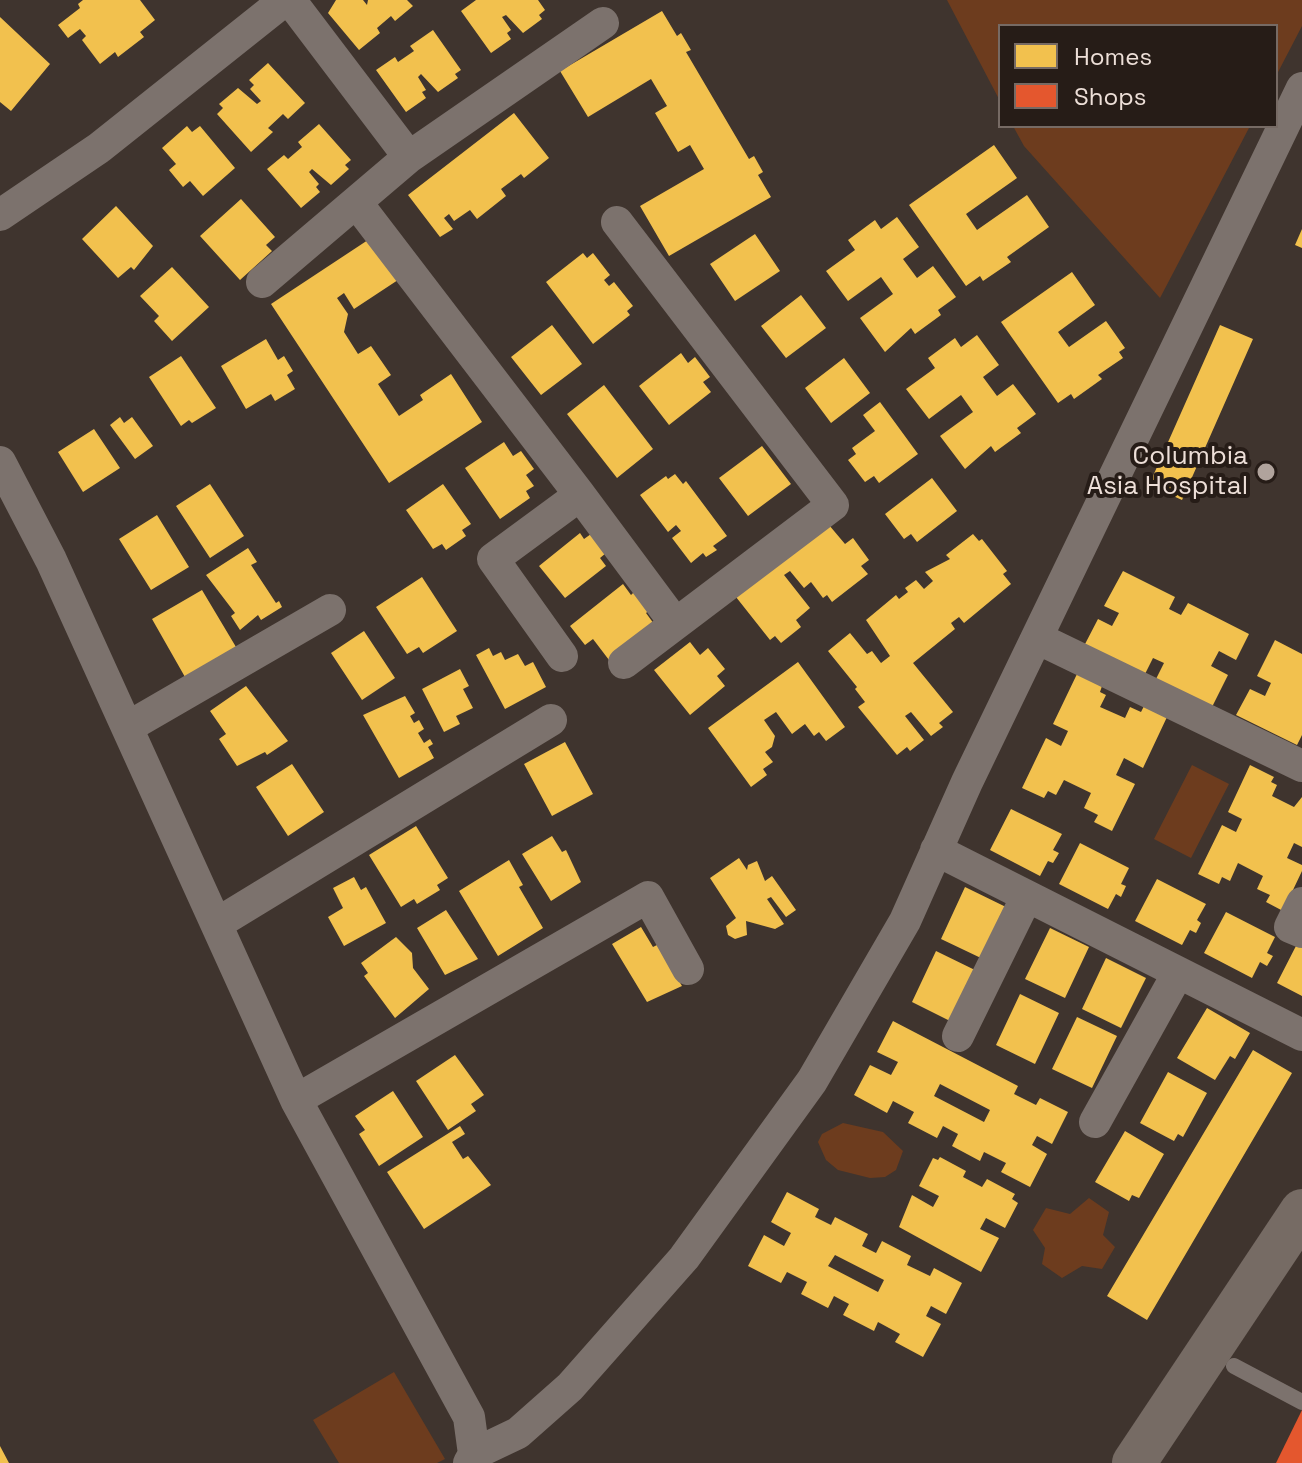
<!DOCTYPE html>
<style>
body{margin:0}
#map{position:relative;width:1302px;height:1463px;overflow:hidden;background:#3f342e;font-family:"Space Grotesk",sans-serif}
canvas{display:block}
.legend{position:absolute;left:998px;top:24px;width:280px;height:104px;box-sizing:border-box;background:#261c17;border:2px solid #766a64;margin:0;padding:10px 14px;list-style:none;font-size:24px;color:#eddfd8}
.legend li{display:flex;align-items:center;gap:16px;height:40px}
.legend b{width:40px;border:2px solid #766a64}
</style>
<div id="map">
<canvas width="1302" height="1463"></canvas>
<ul class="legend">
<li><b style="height:22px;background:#f2c14e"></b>Homes</li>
<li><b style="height:22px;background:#e4572e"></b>Shops</li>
</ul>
</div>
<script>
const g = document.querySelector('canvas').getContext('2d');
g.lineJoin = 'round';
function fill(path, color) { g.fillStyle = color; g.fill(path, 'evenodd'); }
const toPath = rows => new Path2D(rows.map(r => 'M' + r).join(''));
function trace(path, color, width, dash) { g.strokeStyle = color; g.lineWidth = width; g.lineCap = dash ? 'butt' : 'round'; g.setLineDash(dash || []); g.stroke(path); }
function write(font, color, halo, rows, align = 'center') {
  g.font = font + ' "Space Grotesk",sans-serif'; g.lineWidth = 8; g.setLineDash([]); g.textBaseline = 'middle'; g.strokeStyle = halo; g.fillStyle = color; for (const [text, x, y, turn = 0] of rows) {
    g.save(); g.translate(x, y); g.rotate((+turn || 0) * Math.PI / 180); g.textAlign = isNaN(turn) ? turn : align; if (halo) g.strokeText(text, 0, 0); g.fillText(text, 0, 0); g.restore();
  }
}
fill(toPath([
 [947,0,1302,0,1302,26,1276,76,1276,26,1000,26,1000,101],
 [1013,126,1250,126,1160,298,1024,146],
 [1192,765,1229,784,1191,858,1154,839],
 [843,1123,883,1132,903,1151,896,1170,885,1177,870,1178,838,1170,826,1160,818,1142,822,1134],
 [1089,1198,1109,1212,1103,1235,1115,1247,1102,1269,1082,1266,1062,1278,1042,1264,1045,1248,1033,1230,1046,1208,1070,1214],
 [394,1372,445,1459,437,1463,339,1463,313,1420]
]), '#6d3c1e');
fill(toPath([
 [83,0,140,0,155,20,140,32,144,37,118,57,115,52,100,64,82,40,86,36,80,29,68,38,58,25,80,8,78,4],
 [336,0,363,0,367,5,368,0,407,0,413,6,395,21,391,16,377,28,380,33,359,50,328,13],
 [476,0,538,0,545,10,539,15,542,19,523,33,506,15,502,17,511,30,507,33,511,39,491,53,461,11],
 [662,11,677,36,681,33,691,50,686,52,749,159,754,156,763,172,758,175,771,197,669,256,640,206,704,169,690,145,678,152,655,113,667,106,651,79,588,117,560,71],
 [0,17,50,64,11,111,0,102],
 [433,30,461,70,455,74,458,78,438,92,421,74,418,77,426,90,422,92,426,98,406,112,376,70,395,57,398,62,414,51,410,46],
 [268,63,305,103,288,119,283,114,268,128,273,132,251,152,217,114,223,108,219,104,238,88,257,104,261,101,250,89,254,85,249,80],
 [514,113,549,158,524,178,521,174,501,189,506,196,477,219,470,210,454,221,449,214,444,218,453,229,440,237,408,195],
 [319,124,351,160,345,165,349,169,331,185,312,169,309,172,319,184,316,187,320,192,301,208,267,169,284,155,288,159,302,147,298,142],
 [187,126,192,132,200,126,235,168,203,196,190,181,183,187,169,170,176,164,162,148],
 [994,145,1017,178,966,214,977,230,1027,195,1049,227,1007,257,1011,262,983,281,980,276,966,286,909,205],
 [241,199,275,237,266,245,272,251,240,280,200,236],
 [116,206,153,246,134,270,131,267,118,278,82,239],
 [897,217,919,247,903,259,917,278,933,266,956,297,938,310,941,315,915,334,911,328,885,352,860,318,893,294,881,277,848,301,826,271,855,250,848,240,875,220,881,229],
 [1302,229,1302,248,1295,245],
 [755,234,780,271,735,301,710,264],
 [371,238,398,280,354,309,344,293,337,298,348,314,344,332,358,354,371,346,391,375,378,384,399,416,423,400,420,395,451,374,482,422,389,483,271,304],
 [583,253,587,258,593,253,610,275,604,280,609,286,614,282,633,306,627,311,630,315,593,344,546,282],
 [172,267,209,307,172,341,154,321,159,316,140,296],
 [1072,272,1095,305,1058,332,1069,347,1106,321,1125,348,1119,352,1123,358,1098,375,1102,379,1074,399,1071,394,1058,403,1001,322],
 [801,295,826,328,786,358,761,326],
 [552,325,582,364,541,395,511,357],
 [1220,325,1253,339,1182,500,1149,485],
 [977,335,999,365,983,377,997,396,1013,384,1036,414,1017,428,1021,433,995,452,991,446,965,469,940,436,973,412,961,395,929,419,906,389,935,368,928,358,955,338,961,347],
 [266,339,278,360,284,356,293,371,287,375,295,389,275,401,271,394,246,409,221,366],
 [681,353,688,363,695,357,710,377,703,382,711,392,669,425,639,386],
 [181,356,216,408,192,423,189,420,181,426,149,377],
 [844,358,870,393,831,423,805,388],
 [604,385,653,449,617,478,567,414],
 [880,402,918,454,879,483,874,476,865,482,848,460,856,454,852,448,875,431,863,415],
 [120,417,124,423,132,417,153,446,135,459,110,425],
 [94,429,120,468,83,492,58,452],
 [504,442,513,456,521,451,534,469,526,475,534,486,526,491,530,498,500,519,465,468],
 [762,446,791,484,748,516,719,478],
 [675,474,683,484,686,481,727,536,713,546,717,550,706,557,703,553,691,563,672,538,681,531,676,525,668,532,640,495,666,476,668,479],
 [932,478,957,511,917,542,911,534,904,539,885,514],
 [210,484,244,536,210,558,176,506],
 [443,484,471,524,462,530,466,536,446,550,442,544,433,549,406,510],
 [157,515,189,567,151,590,119,539],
 [829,525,845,544,853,538,869,560,861,566,868,574,832,602,827,595,823,598,811,582,804,588,790,571,784,575,810,608,796,620,801,627,781,643,775,636,770,640,736,597],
 [580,533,584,539,591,534,606,553,600,558,606,566,565,598,539,566],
 [973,534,979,541,982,539,1007,571,1003,574,1011,584,964,623,959,617,951,623,955,629,913,663,953,712,939,723,943,727,931,736,911,712,905,716,924,740,910,751,907,747,897,755,858,707,865,702,855,689,857,687,828,651,850,633,867,654,872,651,881,663,890,656,866,620,896,595,899,599,908,592,905,588,916,580,924,589,933,581,925,572,950,559,946,555],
 [248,548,257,562,251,565,276,603,279,601,282,607,261,620,258,615,240,630,231,616,235,613,206,575],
 [1123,571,1175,597,1169,609,1181,615,1188,603,1249,634,1236,660,1219,651,1211,666,1228,675,1211,709,1155,681,1164,663,1153,658,1144,676,1084,646,1098,619,1112,626,1119,613,1104,606],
 [422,577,457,631,423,653,419,647,407,654,376,607],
 [623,584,631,595,638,588,653,607,646,613,654,624,609,660,593,639,585,645,570,626],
 [202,590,236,647,185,677,152,619],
 [364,631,395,678,362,700,331,653],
 [1275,640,1302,654,1302,735,1297,745,1236,715,1250,689,1265,696,1271,683,1257,676],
 [690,642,700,655,708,648,725,669,717,676,725,686,690,715,654,670],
 [489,648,493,656,501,652,505,660,518,654,525,666,533,662,546,687,505,709,476,655],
 [798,662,845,727,826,741,819,732,814,736,805,724,792,734,776,712,764,720,775,736,772,747,765,752,773,762,763,769,767,775,751,787,708,728],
 [460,669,469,686,463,689,473,708,456,716,460,724,444,732,422,689],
 [1077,674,1102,686,1100,692,1106,695,1100,707,1125,718,1130,707,1141,712,1144,706,1167,717,1143,768,1124,758,1116,775,1135,784,1112,831,1094,822,1098,815,1084,808,1091,793,1064,780,1056,795,1048,791,1044,798,1022,788,1046,738,1061,746,1068,731,1053,724],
 [246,686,288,741,267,755,265,752,237,766,219,739,226,734,210,711],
 [405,696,415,713,410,716,414,723,419,720,424,729,418,733,424,743,430,739,433,744,428,747,434,758,399,778,363,715],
 [565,742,593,794,552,816,524,764],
 [292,764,324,812,288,836,256,787],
 [1250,765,1274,777,1271,782,1277,785,1272,796,1294,807,1302,797,1302,847,1294,843,1287,858,1302,865,1302,871,1283,911,1266,902,1270,895,1257,889,1263,876,1238,863,1230,881,1222,877,1219,884,1198,874,1222,825,1236,832,1242,819,1228,812],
 [1011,809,1062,834,1053,850,1059,853,1053,863,1048,861,1040,876,990,850],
 [416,826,448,878,437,885,440,890,417,904,414,899,401,907,369,855],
 [552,836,562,852,566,850,581,882,551,901,522,854],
 [1080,843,1129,868,1121,884,1126,886,1121,897,1116,894,1108,909,1059,884],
 [739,858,747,870,748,865,757,861,765,881,772,876,796,910,786,917,771,897,767,899,784,924,775,929,746,921,747,935,735,939,728,935,726,926,736,918,710,878],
 [509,860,523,885,519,887,543,928,498,956,459,891],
 [354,877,361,890,366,887,386,923,344,946,328,917,343,908,333,888],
 [1157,879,1206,904,1197,920,1201,923,1196,933,1190,930,1182,945,1135,921],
 [965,887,1008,908,983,959,941,939],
 [446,910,478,959,445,975,417,928],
 [1226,912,1275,937,1267,953,1273,956,1267,966,1260,962,1252,978,1204,953],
 [641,927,653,947,657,945,682,986,647,1002,612,944],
 [1050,928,1089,947,1065,998,1025,979],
 [396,937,412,953,413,968,429,989,395,1018,364,976,368,973,361,963],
 [1298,942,1302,944,1302,996,1277,983],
 [936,951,979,972,954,1023,912,1002],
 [1106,958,1146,978,1121,1028,1082,1009],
 [1020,994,1059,1013,1035,1064,996,1045],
 [1207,1008,1250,1033,1235,1059,1230,1056,1215,1080,1177,1058],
 [1077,1017,1117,1036,1092,1088,1052,1069],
 [893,1021,1018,1086,1014,1094,1036,1105,1040,1098,1068,1112,1052,1144,1037,1136,1032,1145,1047,1154,1030,1187,1001,1172,1006,1163,984,1152,980,1161,952,1146,958,1134,943,1126,937,1138,908,1123,914,1112,893,1101,887,1113,854,1095,870,1065,891,1075,898,1062,877,1052],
 [940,1084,990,1110,984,1122,934,1096],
 [1253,1050,1292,1073,1147,1320,1107,1296],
 [455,1055,484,1095,471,1104,476,1111,448,1130,416,1081],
 [1168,1072,1207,1093,1183,1137,1178,1134,1174,1141,1140,1123],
 [393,1091,423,1137,379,1166,359,1134,365,1130,355,1116],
 [460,1126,465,1134,452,1142,463,1159,468,1156,491,1185,424,1229,387,1172],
 [1125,1131,1164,1154,1139,1198,1132,1195,1129,1201,1095,1182],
 [940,1157,966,1171,963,1177,982,1187,987,1179,1015,1194,1012,1199,1018,1203,1005,1228,986,1218,980,1229,999,1238,981,1272,899,1227,912,1195,933,1207,939,1196,919,1186,933,1158,938,1160],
 [787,1192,819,1209,815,1217,831,1225,835,1217,868,1234,862,1246,876,1253,882,1241,911,1256,907,1265,930,1276,934,1268,962,1283,946,1314,931,1306,926,1316,941,1324,923,1357,895,1342,900,1334,878,1322,874,1331,843,1315,849,1304,834,1296,828,1308,801,1294,807,1282,787,1272,781,1283,748,1266,764,1235,784,1246,791,1233,771,1222],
 [835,1255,884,1280,878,1292,828,1266],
 [0,1446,9,1463,0,1463]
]), '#f2c14e');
fill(toPath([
 [1302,1410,1302,1463,1276,1463]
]), '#e4572e');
trace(toPath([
 [1234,1366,1302,1402]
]), '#7c726d', 16);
trace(toPath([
 [290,0,409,157,603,23],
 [356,202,580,495],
 [0,215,99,148,285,0],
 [617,222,833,505,624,663],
 [262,282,409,157],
 [0,462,51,560,296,1100,469,1417,474,1454,469,1463],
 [1037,638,1302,766],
 [562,656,493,559,580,495,675,623],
 [128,727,330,610],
 [936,850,1302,1035],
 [1302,903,1290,927,1302,932],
 [218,923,551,720],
 [958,1036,1027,896],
 [296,1100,648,897,688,969],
 [1095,1122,1178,973],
 [474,1454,518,1433,570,1387,684,1258,812,1081,905,921,967,782,1302,88]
]), '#7c726d', 32);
trace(toPath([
 [1134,1463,1302,1211]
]), '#766b64', 44);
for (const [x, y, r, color] of [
 [1266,472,10,"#b0a39c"]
]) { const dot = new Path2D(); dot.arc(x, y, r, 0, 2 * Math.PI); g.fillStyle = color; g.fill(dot); trace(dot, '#261c17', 3); }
write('26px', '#eddfd8', '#261c17', [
 ["Columbia",1248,457],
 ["Asia Hospital",1248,487]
], 'right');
</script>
